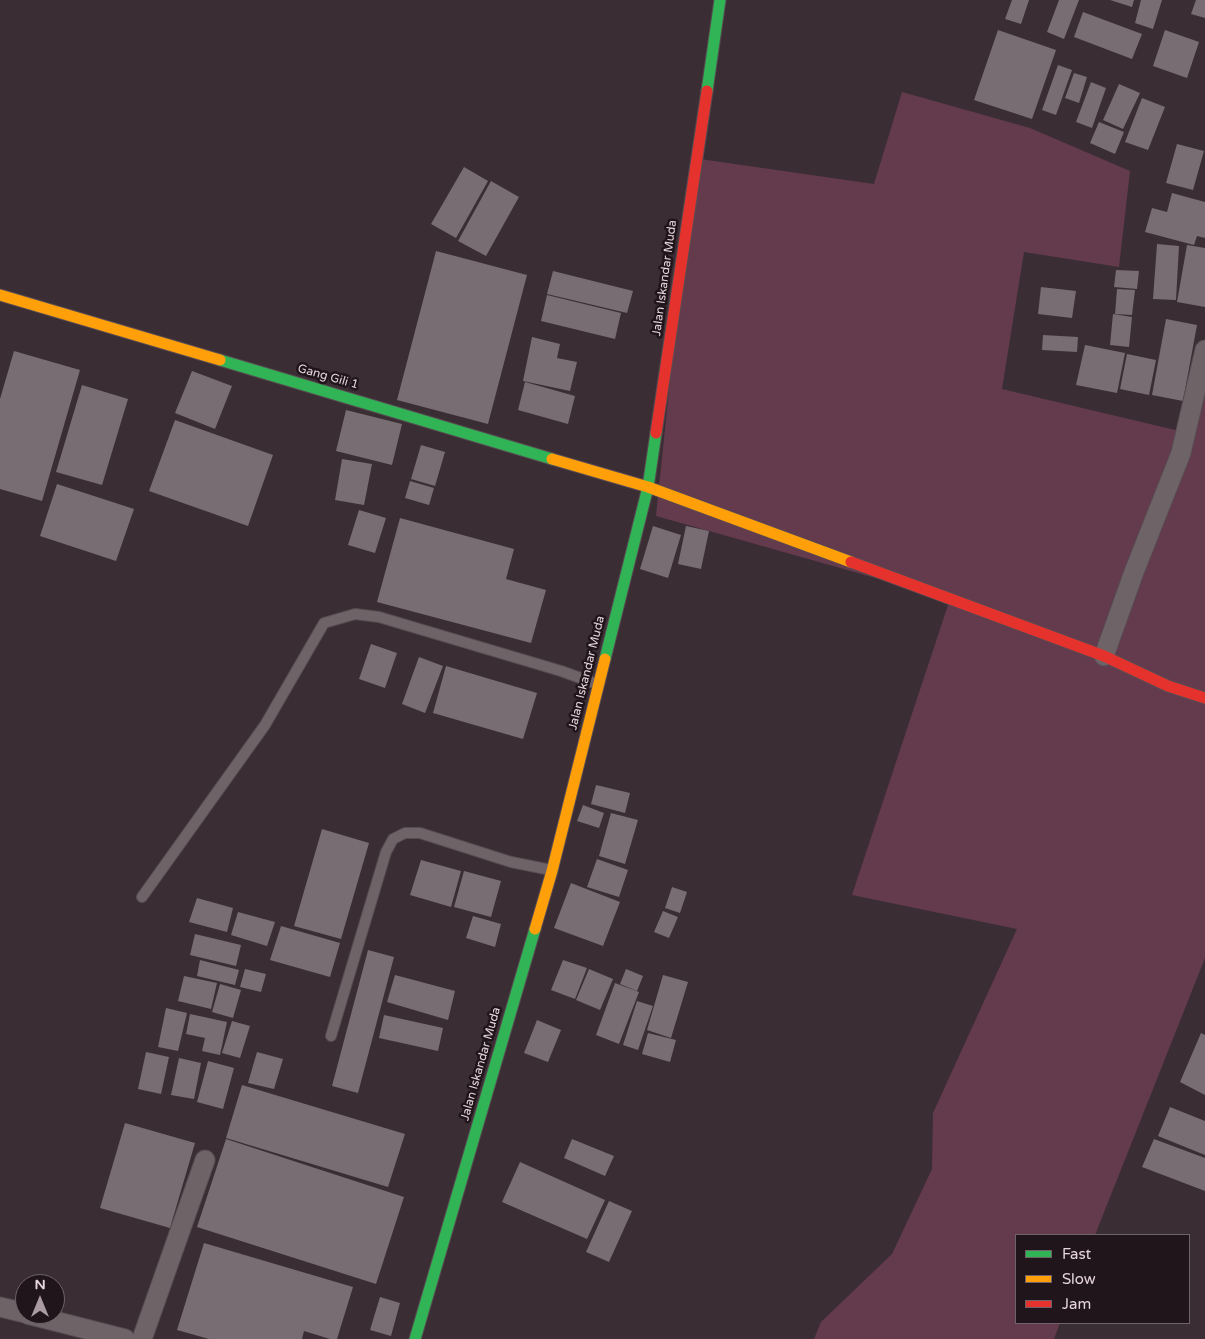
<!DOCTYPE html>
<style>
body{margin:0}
#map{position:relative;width:1205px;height:1339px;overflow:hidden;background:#3a2e34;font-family:"Varela Round",sans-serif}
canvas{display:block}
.legend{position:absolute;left:1015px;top:1234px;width:175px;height:90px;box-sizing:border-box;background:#20151a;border:1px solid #6f6268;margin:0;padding:6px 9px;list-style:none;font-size:15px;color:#e5d5dc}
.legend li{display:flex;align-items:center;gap:10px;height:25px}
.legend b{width:25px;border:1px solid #6f6268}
.north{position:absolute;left:15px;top:1274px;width:50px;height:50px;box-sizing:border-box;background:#20151a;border:1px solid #6f6268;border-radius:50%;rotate:0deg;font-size:14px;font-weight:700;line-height:20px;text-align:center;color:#e5d5dc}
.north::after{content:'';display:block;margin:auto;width:18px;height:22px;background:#a99ba1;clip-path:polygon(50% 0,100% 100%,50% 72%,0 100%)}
</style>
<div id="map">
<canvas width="1205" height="1339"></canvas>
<ul class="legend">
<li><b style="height:6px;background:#30b455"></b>Fast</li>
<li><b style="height:6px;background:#ff9f0a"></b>Slow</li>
<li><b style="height:6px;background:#e5322d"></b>Jam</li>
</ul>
<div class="north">N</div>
</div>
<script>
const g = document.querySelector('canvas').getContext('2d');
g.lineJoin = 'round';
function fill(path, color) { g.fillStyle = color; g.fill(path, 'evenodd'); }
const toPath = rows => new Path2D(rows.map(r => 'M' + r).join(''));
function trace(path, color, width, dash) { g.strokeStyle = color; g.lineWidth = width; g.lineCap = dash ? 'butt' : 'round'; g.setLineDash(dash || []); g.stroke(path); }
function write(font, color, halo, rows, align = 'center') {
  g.font = font + ' "Varela Round",sans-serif'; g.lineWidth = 5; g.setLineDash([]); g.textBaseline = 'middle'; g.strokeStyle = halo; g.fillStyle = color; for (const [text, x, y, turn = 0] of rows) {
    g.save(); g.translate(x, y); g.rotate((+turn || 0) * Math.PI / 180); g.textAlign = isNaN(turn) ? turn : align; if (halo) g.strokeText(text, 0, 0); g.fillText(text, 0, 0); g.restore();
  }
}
fill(toPath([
 [902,92,1030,128,1130,171,1119,267,1024,252,1002,389,1188,433,1205,384,1205,958,1095,1235,1016,1235,1016,1323,1060,1323,1054,1339,814,1339,821,1322,892,1254,932,1169,933,1113,1017,929,852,895,950,599,656,516,693,158,874,184]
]), '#643a4d');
fill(toPath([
 [1012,0,1029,0,1021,24,1005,19],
 [1059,0,1079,0,1064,39,1047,32],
 [1110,0,1134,0,1132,7],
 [1141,0,1162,0,1153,29,1135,23],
 [1196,0,1205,0,1205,18,1191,14],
 [1083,12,1142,34,1132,59,1074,37],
 [998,30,1056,50,1032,119,974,100],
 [1165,30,1199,42,1187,78,1153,66],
 [1058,65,1072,70,1056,115,1042,110],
 [1074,73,1087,77,1079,103,1065,98],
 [1091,82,1106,88,1092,128,1076,122],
 [1119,84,1140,93,1123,129,1103,120],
 [1142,98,1165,107,1148,150,1125,142],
 [1099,122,1124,132,1115,154,1090,143],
 [1177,144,1204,151,1193,190,1166,183],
 [464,167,488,181,456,238,431,224],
 [491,181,519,197,486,256,458,241],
 [1172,193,1205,202,1205,238,1197,236,1194,245,1145,232,1152,208,1167,212],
 [1157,244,1179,246,1176,300,1153,299],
 [1187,245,1205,248,1205,307,1177,302],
 [436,251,527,275,488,424,397,400],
 [1116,270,1139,271,1137,289,1114,287],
 [553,271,633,291,627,313,547,294],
 [1041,287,1076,291,1072,318,1038,314],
 [1117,289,1135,290,1132,315,1115,314],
 [547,295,621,313,615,339,541,321],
 [1113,314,1132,317,1129,347,1110,345],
 [1166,319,1197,325,1183,401,1152,395],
 [1043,335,1078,337,1077,352,1042,350],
 [532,337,560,344,557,358,577,362,570,391,523,381],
 [1085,345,1125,353,1117,393,1076,385],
 [14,351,80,370,42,501,0,489,0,399],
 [1127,354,1156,360,1149,395,1120,389],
 [192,371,232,386,215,429,175,413],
 [525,382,575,396,568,424,518,410],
 [82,385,128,399,102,485,56,472],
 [346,410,402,424,392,465,336,451],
 [175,420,273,455,248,526,149,491],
 [421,445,445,452,435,486,411,479],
 [342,459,372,464,364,505,335,500],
 [410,481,434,488,429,505,405,498],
 [57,484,134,509,116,561,40,536],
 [359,510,386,518,375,553,348,545],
 [400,518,514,549,506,579,546,590,531,643,377,602],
 [653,526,681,535,668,578,640,569],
 [686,526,709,531,701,569,678,564],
 [371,644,397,653,385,688,359,679],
 [419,657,443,666,425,713,402,704],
 [446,666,537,693,523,739,433,713],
 [596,785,630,793,625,813,591,804],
 [583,805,604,813,599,828,577,821],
 [611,813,638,820,625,864,599,856],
 [322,829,369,843,341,939,294,926],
 [597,859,628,870,619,897,587,887],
 [421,860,461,871,451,907,410,895],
 [464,871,501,881,491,917,454,907],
 [571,883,620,902,603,946,554,928],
 [672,887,687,892,680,913,665,908],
 [197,898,233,908,227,932,189,922],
 [663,911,678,917,669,938,654,932],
 [238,912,275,922,267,946,231,935],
 [473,916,501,924,495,947,466,938],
 [281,926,340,943,330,977,270,960],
 [195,934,241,945,236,966,190,955],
 [368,950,394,957,358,1093,332,1086],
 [200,960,239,970,235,985,197,976],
 [563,960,587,968,575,999,551,990],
 [245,969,266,974,261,992,240,987],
 [589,969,613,979,600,1010,576,1000],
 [626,969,643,976,637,991,620,984],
 [395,975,455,991,448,1020,387,1002],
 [663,975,688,982,671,1038,647,1030],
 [184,976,217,983,211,1009,178,1001],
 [615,983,639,992,619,1044,596,1035],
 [220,984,241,990,233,1018,212,1012],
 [637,1001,653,1006,638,1050,623,1045],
 [166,1008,187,1013,178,1051,158,1047],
 [190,1014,227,1022,220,1055,202,1051,205,1038,186,1034],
 [384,1015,443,1028,438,1051,379,1038],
 [537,1020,561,1030,548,1062,524,1053],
 [232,1021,250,1026,240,1058,222,1053],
 [648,1033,676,1040,670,1062,642,1054],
 [1201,1033,1205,1035,1205,1095,1180,1082],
 [146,1052,169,1057,161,1094,138,1089],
 [257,1052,283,1059,274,1089,248,1083],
 [179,1058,201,1063,194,1099,171,1095],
 [208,1061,234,1068,223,1109,197,1102],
 [242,1085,405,1134,388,1187,226,1138],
 [1170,1107,1205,1121,1205,1155,1158,1136],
 [125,1123,195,1143,170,1228,100,1208],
 [226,1139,404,1197,376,1284,197,1227],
 [572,1139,614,1156,605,1176,564,1158],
 [1154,1139,1205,1158,1205,1191,1142,1167],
 [520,1162,605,1200,587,1239,502,1202],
 [609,1201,632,1211,609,1262,586,1252],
 [204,1243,353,1287,337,1339,330,1339,304,1331,302,1339,209,1339,177,1330],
 [380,1297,400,1303,391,1336,370,1330]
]), '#786d72');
const lane = toPath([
 [142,897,265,725,324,623,355,614,379,617,561,671,597,684],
 [331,1036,386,852,393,839,405,833,420,833,511,862,551,870]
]);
const street = toPath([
 [1104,656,1134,572,1181,453,1205,350],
 [0,1307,25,1313],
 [27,1314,125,1339],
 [142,1339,205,1160]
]);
const fast = toPath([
 [707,91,720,0],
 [220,360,552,459],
 [605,659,648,487,656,433],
 [415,1339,535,929]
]);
const slow = toPath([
 [0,295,220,360],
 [552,459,648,487,851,562],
 [535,929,552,871,605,659]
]);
const jam = toPath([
 [656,433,707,91],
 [851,562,1104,656,1168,686,1205,698]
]);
trace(lane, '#584c52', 12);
trace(street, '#584c52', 21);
trace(fast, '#584c52', 13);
trace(slow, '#584c52', 13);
trace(jam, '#584c52', 13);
trace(lane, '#6e6468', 10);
trace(street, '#6e6468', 19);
trace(fast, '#30b455', 11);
trace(slow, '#ff9f0a', 11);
trace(jam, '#e5322d', 11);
write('12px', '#e5d5dc', '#20151a', [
 ["Jalan Iskandar Muda",665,278,-82],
 ["Gang Gili 1",328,377,16],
 ["Jalan Iskandar Muda",587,673,-76],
 ["Jalan Iskandar Muda",481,1064,-74]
]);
</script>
